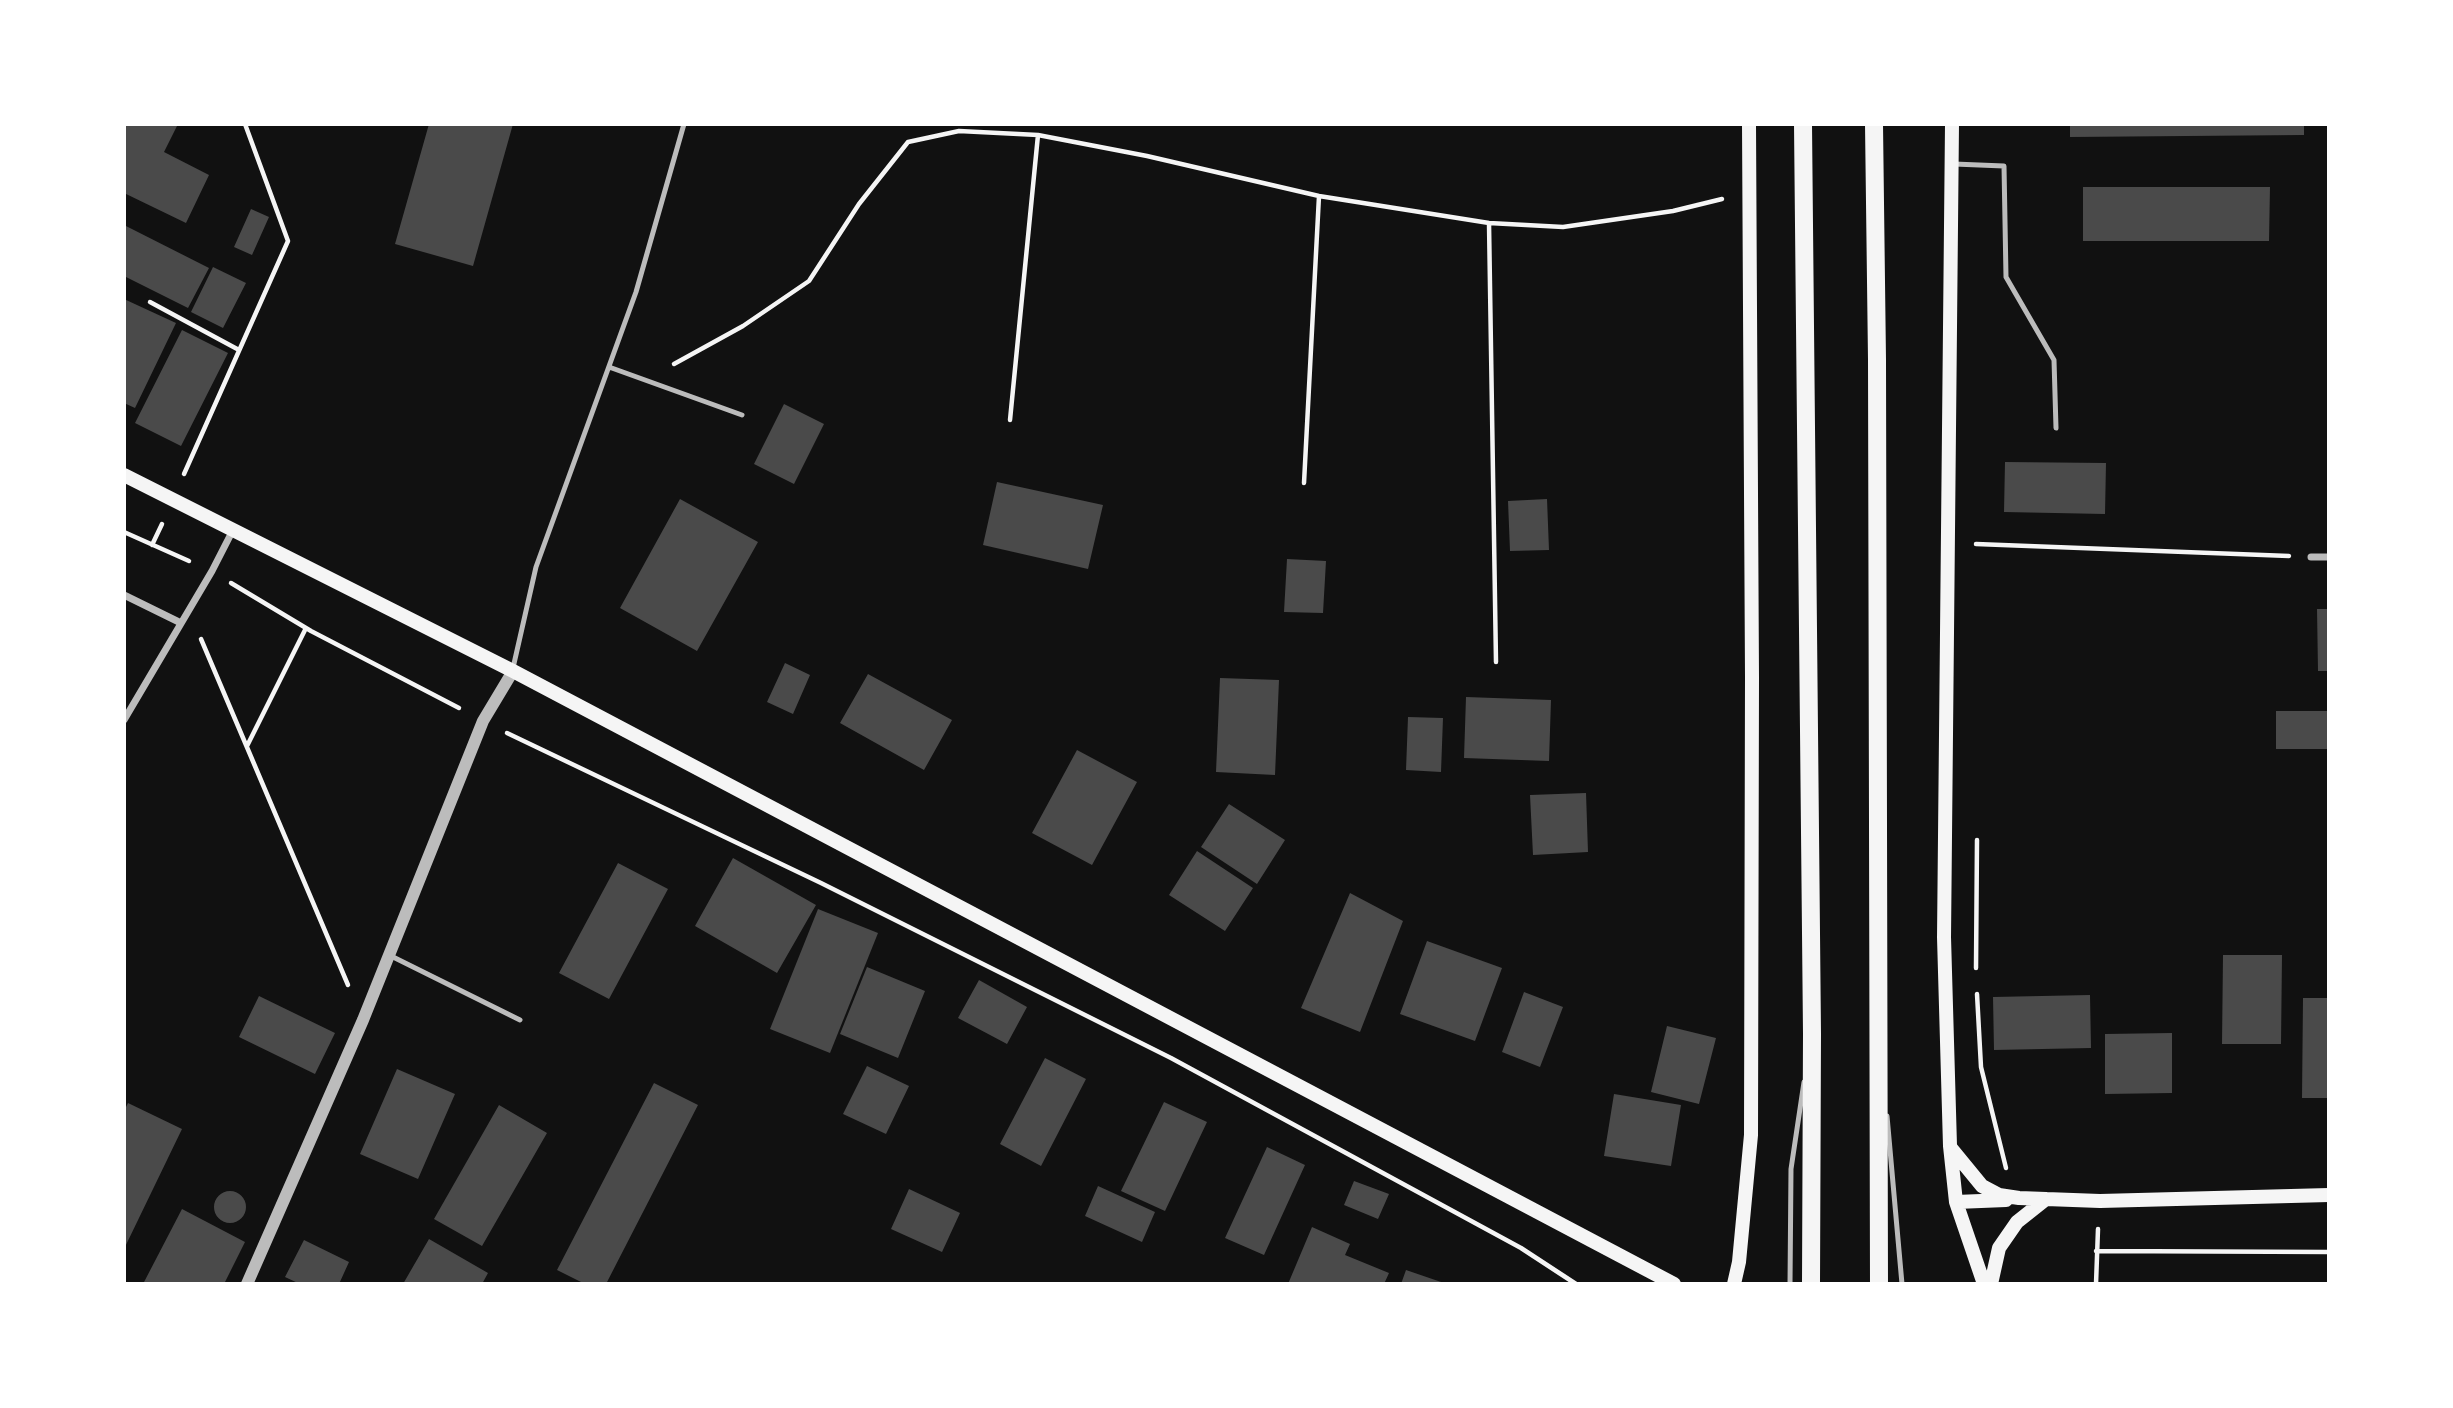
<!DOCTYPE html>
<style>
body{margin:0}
#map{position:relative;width:2453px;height:1408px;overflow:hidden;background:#111;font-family:"Source Serif 4",serif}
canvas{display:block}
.frame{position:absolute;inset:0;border:126px solid #fff;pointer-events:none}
</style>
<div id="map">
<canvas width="2453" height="1408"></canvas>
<div class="frame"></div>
</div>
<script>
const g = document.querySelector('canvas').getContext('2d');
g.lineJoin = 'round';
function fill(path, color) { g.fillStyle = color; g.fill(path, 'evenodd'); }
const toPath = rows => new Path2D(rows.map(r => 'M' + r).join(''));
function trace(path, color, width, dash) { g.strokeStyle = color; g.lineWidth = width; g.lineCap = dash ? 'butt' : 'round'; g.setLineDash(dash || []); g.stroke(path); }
fill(toPath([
 [124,124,178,124,164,152,209,175,186,223,124,193],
 [429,124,513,124,473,266,395,244],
 [2070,124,2304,124,2304,135,2070,137],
 [2083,187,2270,187,2269,241,2083,241],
 [251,209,269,217,252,255,234,247],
 [124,225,209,268,188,308,124,276],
 [213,267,246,283,223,328,191,312],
 [124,299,176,323,135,408,124,403],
 [182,330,228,353,181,446,135,423],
 [784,404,824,424,794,484,754,464],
 [2005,462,2106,463,2105,514,2004,512],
 [997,482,1103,505,1088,569,983,545],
 [680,499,758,542,697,651,620,608],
 [1547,499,1549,550,1510,551,1508,501],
 [1287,559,1326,561,1323,613,1284,612],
 [2317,609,2329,609,2329,671,2318,671],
 [785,663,810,675,793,714,767,702],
 [868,674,952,720,924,770,840,723],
 [1220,678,1279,680,1275,775,1216,772],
 [1466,697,1551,700,1549,761,1464,758],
 [2276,711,2329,711,2329,749,2276,749],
 [1408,717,1443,718,1441,772,1406,770],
 [1077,750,1137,782,1092,865,1032,833],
 [1586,793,1588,852,1533,855,1530,795],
 [1229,804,1285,840,1257,884,1201,847],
 [1197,851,1253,888,1225,931,1169,895],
 [733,858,816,905,777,973,695,926],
 [618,863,668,889,609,999,559,973],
 [1350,893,1403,921,1360,1032,1301,1008],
 [818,909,878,933,830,1053,770,1029],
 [1427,941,1502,968,1475,1041,1400,1014],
 [2223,955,2282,955,2281,1044,2222,1044],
 [867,967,925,991,898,1058,840,1034],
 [979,980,1027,1007,1007,1044,958,1018],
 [1524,992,1563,1007,1540,1067,1502,1052],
 [2090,995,2091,1048,1994,1050,1993,997],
 [259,996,335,1033,315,1074,239,1037],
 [2303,998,2329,998,2329,1098,2302,1098],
 [1667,1026,1716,1038,1699,1104,1651,1092],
 [2172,1033,2172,1093,2105,1094,2105,1034],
 [1045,1058,1086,1079,1041,1166,1000,1144],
 [867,1066,909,1086,886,1134,843,1114],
 [397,1069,455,1094,418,1179,360,1154],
 [654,1083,698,1105,606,1284,585,1284,557,1270],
 [1614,1094,1681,1105,1671,1166,1604,1156],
 [1164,1102,1207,1122,1165,1211,1121,1191],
 [128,1103,182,1129,124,1249,124,1111],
 [499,1105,547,1133,482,1246,434,1219],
 [1267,1147,1305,1165,1264,1255,1225,1238],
 [1354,1181,1389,1194,1378,1219,1344,1205],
 [1098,1186,1155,1212,1142,1242,1085,1216],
 [909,1189,960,1213,942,1252,891,1229],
 '214 1207a16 16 0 1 1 32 0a16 16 0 1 1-32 0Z',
 [182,1209,245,1242,224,1284,143,1284],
 [1312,1227,1350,1244,1345,1255,1389,1273,1384,1284,1288,1284],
 [429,1239,488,1273,482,1284,403,1284],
 [304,1240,349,1262,339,1284,300,1284,285,1277],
 [1406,1270,1444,1283,1444,1284,1401,1284]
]), '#4a4a4a');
trace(toPath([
 [1489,223,1496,662],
 [150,302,239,350],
 [674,364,743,326,809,281,859,204,908,142,959,131,1038,135,1147,156,1319,196,1489,223,1563,227,1673,211,1722,199],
 [1010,420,1038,135],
 [184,474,288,241,245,124],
 [1304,483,1319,196],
 [124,532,189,561],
 [1976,544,2289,556],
 [152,545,162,524],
 [231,583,311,631,459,708],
 [201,639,348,985],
 [507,733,821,883,1171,1058,1521,1248,1576,1284],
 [247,746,306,628],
 [1976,968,1977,840],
 [1977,994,1981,1067,2006,1168],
 [2096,1251,2329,1252],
 [2096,1284,2098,1229]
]), '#f5f5f5', 4.5);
trace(toPath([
 [1954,164,2004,166,2006,277,2054,360,2056,428],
 [609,367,742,415],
 [513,668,536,567,636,292,684,124],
 [389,955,520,1020],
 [1887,1116,1902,1284],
 [1790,1284,1791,1169,1804,1082]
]), '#bcbcbc', 5);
trace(toPath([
 [2311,557,2329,557],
 [124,595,181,623],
 [124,720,212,571,233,530]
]), '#bcbcbc', 7);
trace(toPath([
 [247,1284,363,1020,483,721,513,671]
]), '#bcbcbc', 12);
trace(toPath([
 [1952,124,1944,937,1950,1146,1956,1202,1984,1284],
 [124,475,513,671,1674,1284],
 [1950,1147,1982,1186,1999,1195,2019,1198,2100,1201,2329,1195],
 [1956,1202,2006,1200],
 [1734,1284,1739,1262,1751,1135,1752,677,1749,124],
 [1991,1284,1999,1248,2017,1222,2046,1199]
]), '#f5f5f5', 14);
trace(toPath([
 [1803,124,1812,1034,1811,1284],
 [1874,124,1877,360,1879,1284]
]), '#f5f5f5', 18);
</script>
